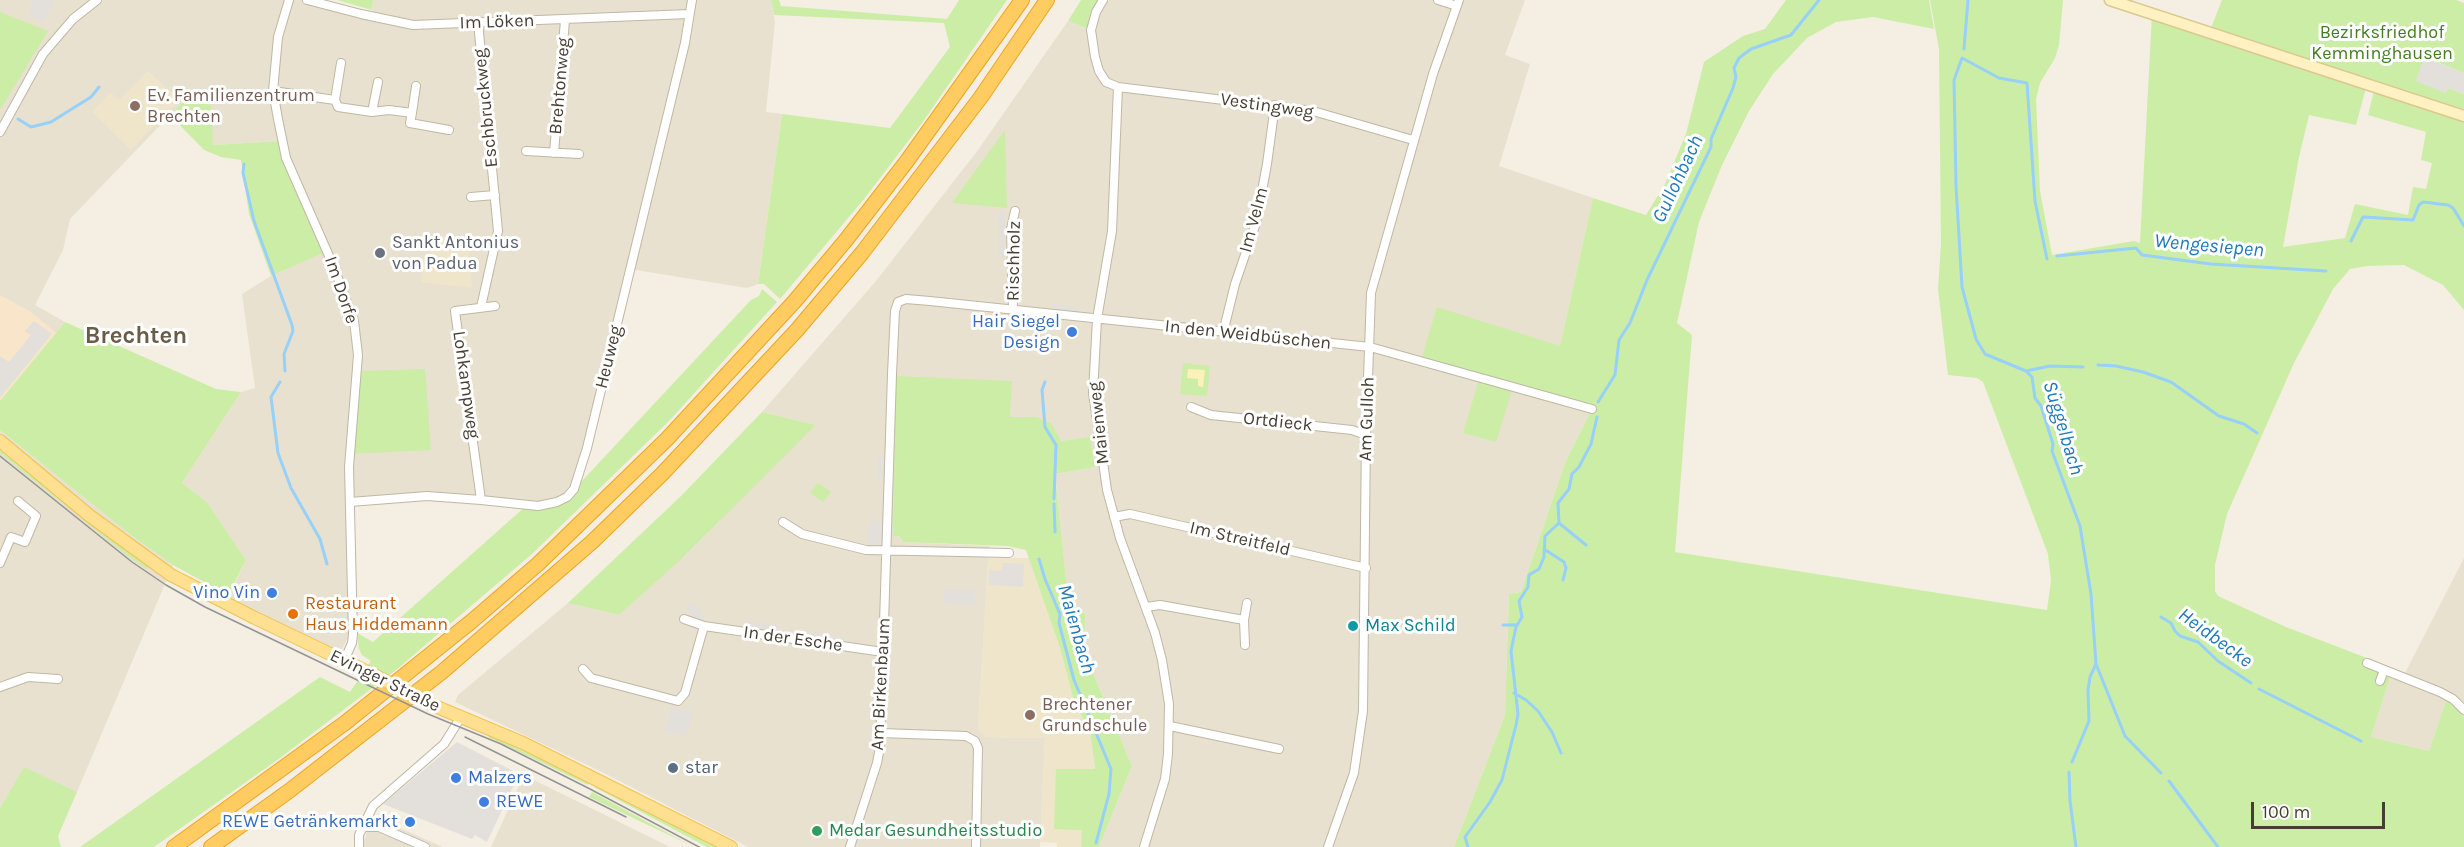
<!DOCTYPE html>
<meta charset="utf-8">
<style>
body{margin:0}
#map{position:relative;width:2464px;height:847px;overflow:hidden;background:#f4efe2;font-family:Karla,sans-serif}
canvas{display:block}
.scale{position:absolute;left:2251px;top:802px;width:134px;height:27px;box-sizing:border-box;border:3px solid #463e32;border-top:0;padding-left:8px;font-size:18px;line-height:21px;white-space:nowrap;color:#463e32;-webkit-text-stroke:4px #fff;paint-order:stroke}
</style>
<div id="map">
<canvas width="2464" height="847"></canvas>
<div class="scale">100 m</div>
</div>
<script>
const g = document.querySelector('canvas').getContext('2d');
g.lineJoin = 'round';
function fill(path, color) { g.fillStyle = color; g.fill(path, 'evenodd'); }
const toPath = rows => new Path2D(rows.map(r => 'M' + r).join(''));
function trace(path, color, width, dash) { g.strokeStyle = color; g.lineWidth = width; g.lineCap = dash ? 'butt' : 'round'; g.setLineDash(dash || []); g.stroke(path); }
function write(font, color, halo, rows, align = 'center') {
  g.font = font + ' Karla,sans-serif'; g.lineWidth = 6; g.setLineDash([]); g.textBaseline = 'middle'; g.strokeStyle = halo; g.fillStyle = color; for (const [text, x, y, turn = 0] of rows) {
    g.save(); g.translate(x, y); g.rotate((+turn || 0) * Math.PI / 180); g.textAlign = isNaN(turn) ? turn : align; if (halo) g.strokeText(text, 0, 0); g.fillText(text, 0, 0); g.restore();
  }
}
fill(toPath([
 [0,0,307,0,372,16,373,0,771,0,775,22,766,112,782,114,758,284,747,288,630,269,574,489,547,506,428,496,350,502,350,635,340,652,226,601,246,560,207,502,182,483,241,392,255,388,242,294,271,276,327,251,287,158,278,124,278,141,213,145,210,105,187,98,170,115,70,219,63,250,35,305,65,322,0,401],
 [1103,0,1525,0,1505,55,1530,64,1499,166,1593,198,1560,346,1592,409,1565,463,1521,592,1509,594,1505,715,1454,847,1099,847,1132,766,1086,656,1085,613,1073,608,1066,579,1055,474,1095,467,1090,438,1061,441,1036,417,1010,417,1011,381,894,537,899,536,903,542,989,546,978,729,986,737,1045,738,1040,847,748,847,602,772,455,702,458,695,568,603,619,615,816,425,762,412,876,281,978,150,1068,21,1091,30],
 [0,430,132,536,173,565,77,792,24,768,0,808],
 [2464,558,2464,706,2449,692,2429,751,2371,737,2393,668,2405,673],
 [524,775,538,782,670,847,491,847],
 [372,816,443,847,364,847,364,841]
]), '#e8e1d0');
fill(toPath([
 [0,295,31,312,56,333,0,401]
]), '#f9e6ca');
fill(toPath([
 [148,71,180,100,131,150,92,112,110,92,119,100],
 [431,236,468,238,472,288,421,282,423,265,419,264,420,257,429,258],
 [988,558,1029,558,1060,648,1074,701,1090,732,1095,770,1081,847,1057,847,1057,843,1040,842,1045,738,985,737,978,729]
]), '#efe5ca');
fill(toPath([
 [337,0,373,0,372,10],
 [771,0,779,0,781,6,947,19,959,0,1007,0,922,123,864,199,780,299,764,284,758,284,782,114,890,128,950,47,944,23,774,15],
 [1081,0,1103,0,1091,30,1068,21],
 [1786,0,1929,0,1934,29,1873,17,1836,22,1807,38,1773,74,1749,111,1722,165,1699,222,1677,323,1692,335,1675,552,2047,610,2051,581,2048,554,1983,382,1977,378,1948,375,1938,289,1941,244,1939,49,1930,0,2063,0,2059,45,2055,58,2040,83,2036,99,2040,191,2052,255,2134,241,2140,243,2152,14,2209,33,2222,0,2456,0,2464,3,2464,73,2425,57,2445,93,2448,88,2464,94,2464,108,2461,111,2464,116,2464,310,2443,285,2404,265,2367,266,2350,269,2333,289,2294,363,2227,514,2215,565,2215,591,2218,596,2286,627,2393,668,2371,737,2429,751,2449,692,2464,706,2464,847,1454,847,1505,715,1509,594,1521,592,1565,463,1592,409,1514,384,1496,442,1463,433,1481,373,1422,357,1437,307,1560,346,1593,198,1646,215,1665,184,1686,134,1704,62,1743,36,1765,29],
 [2367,84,2375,87,2368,115,2426,132,2421,160,2432,163,2426,189,2413,187,2408,215,2355,204,2345,238,2283,247,2299,157,2309,115,2356,125],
 [0,12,48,31,0,110],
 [187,98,211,105,213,145,278,141,283,159,303,208,323,253,271,276,249,214,241,160,221,157,204,150,170,115],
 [1005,130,1007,208,952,203],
 [762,289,777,302,669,421,532,554,396,670,280,758,154,847,80,847,320,677,350,692,371,661,362,655,359,649,357,633,373,642,527,505,567,497,751,300,759,296],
 [65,322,216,389,241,392,182,483,207,502,246,560,228,595,173,565,132,536,0,430,0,401],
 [1183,363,1210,366,1207,396,1180,394],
 [425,369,431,450,350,454,356,371],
 [896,376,1012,381,1010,417,1036,417,1051,423,1061,441,1090,437,1095,467,1055,474,1066,579,1073,608,1085,613,1086,656,1132,766,1099,847,1081,847,1082,830,1054,829,1056,769,1095,769,1090,732,1074,701,1060,648,1026,550,1007,546,903,542,899,536,893,537],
 [762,412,816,425,680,560,619,615,568,603,681,496],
 [0,449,103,534,148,566,147,569,128,556,0,453],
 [818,483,831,492,823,502,810,493],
 [489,735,589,782,588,785,488,737],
 [24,767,77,792,58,836,61,847,0,847,0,808],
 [595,785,717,847,707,847,594,787],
 [592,792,690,845,589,797]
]), '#cceda6');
fill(toPath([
 [1188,369,1205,370,1203,387,1198,386,1198,379,1187,378]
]), '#fdf0b9');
fill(toPath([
 [34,0,55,0,44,22,28,13],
 [2424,57,2464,73,2464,94,2448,88,2445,93,2416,81],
 [998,212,1005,212,1005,258,999,258],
 [1051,304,1077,307,1079,313,1052,311],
 [34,321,52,334,0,398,0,356,9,362,31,335,25,331],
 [886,455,885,467,885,478,877,476,878,457],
 [870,521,889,521,887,552,866,550],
 [1003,563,1024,564,1023,587,989,585,989,570,1002,571],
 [945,589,975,590,975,605,944,603],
 [692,602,706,616,700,622,686,608],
 [747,621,779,626,778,633,746,629],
 [811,632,844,637,843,644,810,639],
 [671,707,693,713,686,736,665,731],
 [457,742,519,774,487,842,475,835,472,839,383,804]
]), '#e3e0dc');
trace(toPath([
 [1964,49,1968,0],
 [18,119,31,127,51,122,91,97,99,87],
 [244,164,243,173,254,221,292,325,293,331,284,354,285,371],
 [2351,241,2363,217,2413,220,2419,205,2423,202,2448,205,2453,208,2464,226],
 [2057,256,2136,248,2142,255,2211,264,2326,271],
 [2047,259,2035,201,2027,83,1999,78,1962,58,1954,80,1956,186,1962,287,1976,339,1985,354,2026,371,2032,377,2035,398,2041,406,2053,444,2052,451,2080,526,2091,594,2096,664,2125,736,2161,773],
 [2098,365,2116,366,2143,372,2171,382,2219,416,2244,424,2257,433],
 [2026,371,2050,366,2083,367],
 [280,382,271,397,278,453,291,488,320,539,327,564],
 [1045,382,1042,390,1045,427,1056,445,1054,499],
 [1598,402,1615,375,1619,340,1630,323,1647,280,1711,147,1711,139,1733,88,1736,77,1734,68,1739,58,1751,49,1791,35,1819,0],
 [1054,504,1055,532],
 [1559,523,1586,545],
 [1544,549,1564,562,1566,568,1563,580],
 [1039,559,1045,579,1060,614,1059,623,1074,680,1111,769,1109,794,1096,843],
 [2161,617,2171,623,2175,631,2180,636,2198,642,2218,661,2251,683],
 [1503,625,1517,625],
 [2259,689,2361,741],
 [1514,693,1526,700,1538,711,1552,732,1561,753],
 [2072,762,2089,721,2088,690,2090,677,2096,664],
 [2069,772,2070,801,2076,847],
 [2169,781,2218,847],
 [1468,847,1465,837,1490,802,1502,780,1516,725,1518,714,1511,651,1516,627,1522,617,1519,601,1528,587,1529,575,1539,569,1544,557,1545,536,1559,523,1558,503,1569,489,1572,474,1579,467,1591,444,1597,417]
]), '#97d0f8', 3);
const street = toPath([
 [289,0,278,37,273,91,278,119,286,158,333,265,354,321,358,355,349,467,353,634,352,643,344,661],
 [307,0,361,14,413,25,689,14],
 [1103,0,1096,12,1091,30,1095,57,1099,71,1106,82,1118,87,1112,231,1097,319,1093,393,1107,490,1120,538,1155,633,1162,660,1169,704,1168,754,1165,779,1144,847],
 [1438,0,1457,6],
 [478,22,498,231,481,307],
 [1118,87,1313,111,1413,140],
 [273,91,335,100,338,107,372,112,389,110,412,113,410,123,449,130],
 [335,100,341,63],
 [372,112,378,82],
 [412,113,416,86],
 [0,132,43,54,73,19,97,0],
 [526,151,579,154],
 [554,153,565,20],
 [471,197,495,195],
 [1013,310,1011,229,1015,211],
 [1223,333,1235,284,1256,223,1267,164,1275,105],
 [1191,407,1211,415,1352,430,1366,435],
 [481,500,455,311,495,306],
 [350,502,427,496,481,500,538,506,557,502,567,497,574,489,587,448,685,43,692,0],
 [1114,517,1130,514,1366,568],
 [783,522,802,534,866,550,1009,553],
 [0,563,11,537,25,542,36,516,18,501],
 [1146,607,1160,605,1244,620,1247,603],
 [684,619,704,626,883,652],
 [1244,620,1245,645],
 [2367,663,2440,692,2453,699,2464,710],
 [583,669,591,678,678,701,685,693,704,626],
 [2380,681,2384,670],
 [0,687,28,677,58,679],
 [1170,726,1279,749],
 [881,733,966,736,975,741,978,748,976,847],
 [364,827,379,827,425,847],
 [359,847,359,835,373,806,444,744,461,717],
 [850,847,877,763,880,747,892,374,895,311,898,302,906,299,930,301,1370,347,1592,409],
 [1328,847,1354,773,1363,711,1366,435,1371,293,1433,74,1459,0]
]);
const secondary = toPath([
 [2110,0,2464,116]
]);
const primary = toPath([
 [0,441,90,516,171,575,255,618,370,673],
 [437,707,523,743,731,847]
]);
const highway = toPath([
 [174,847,345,723,472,621,538,564,667,439,794,302,846,240,907,161,1022,0],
 [211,847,289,791,442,672,592,542,662,474,797,330,862,253,981,97,1047,0]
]);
trace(street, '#c0b7a4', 10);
trace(secondary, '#dcc88e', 13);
trace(primary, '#f1c353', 14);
trace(highway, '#efa521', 16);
trace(street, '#fff', 8);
trace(secondary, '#fff1c1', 10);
trace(primary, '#ffe090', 12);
trace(highway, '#ffcc62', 14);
trace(toPath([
 [0,456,132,562,166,585,205,607,428,714,501,744,590,789,699,847],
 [465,737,626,817]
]), '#949494', 1.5);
const primaryBridge = toPath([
 [370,673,437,707]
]);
trace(primaryBridge, '#f1c353', 14, []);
trace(primaryBridge, '#ffe090', 12);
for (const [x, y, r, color] of [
 [135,106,6,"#8d6e63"],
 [380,253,6,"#6b7280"],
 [1072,332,6,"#3f7fe0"],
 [272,593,6,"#3f7fe0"],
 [293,614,6,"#e8710a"],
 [1353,626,6,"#0f9aa8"],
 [1030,715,6,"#8d6e63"],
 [673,768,6,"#5c6f8a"],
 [456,778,6,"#3f7fe0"],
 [484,802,6,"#3f7fe0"],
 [410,822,6,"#3f7fe0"],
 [817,831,6,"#2e9e5b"]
]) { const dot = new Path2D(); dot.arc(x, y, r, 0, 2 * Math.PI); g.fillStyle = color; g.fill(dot); trace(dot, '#fff', 2); }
write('18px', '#463e32', '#fff', [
 ["Im Löken",497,22,-2],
 ["Brehtonweg",560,86,-85],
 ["Vestingweg",1267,106,8],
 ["Eschbruckweg",486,108,-96],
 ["Im Velm",1254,220,-75],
 ["Rischholz",1014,261,-89],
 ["Im Dorfe",341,290,71],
 ["In den Weidbüschen",1248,335,6],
 ["Heuweg",609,357,-76],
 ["Lohkampweg",466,385,82],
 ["Am Gulloh",1367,419,-88],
 ["Ortdieck",1278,422,6],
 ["Maienweg",1099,423,-96],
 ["Im Streitfeld",1240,539,13],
 ["In der Esche",793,639,8],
 ["Evinger Straße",385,681,26],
 ["Am Birkenbaum",881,684,-87]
]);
write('18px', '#427e1f', '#fff', [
 ["Bezirksfriedhof",2382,33],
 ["Kemminghausen",2382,54]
]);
write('18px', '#785e54', '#fff', [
 ["Ev. Familienzentrum",147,96],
 ["Brechten",147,117],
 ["Brechtener",1042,705],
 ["Grundschule",1042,726]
], 'left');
write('18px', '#5b616d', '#fff', [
 ["Sankt Antonius",392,243],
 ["von Padua",392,264]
], 'left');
write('18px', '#366cbe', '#fff', [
 ["Hair Siegel",1060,322],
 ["Design",1060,343],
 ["Vino Vin",260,593],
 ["Malzers",468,778,"left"],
 ["REWE",496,802,"left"],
 ["REWE Getränkemarkt",398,822]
], 'right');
write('18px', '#c56008', '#fff', [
 ["Restaurant",305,604],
 ["Haus Hiddemann",305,625]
], 'left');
write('18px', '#0d838f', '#fff', [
 ["Max Schild",1365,626]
], 'left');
write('18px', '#4e5e75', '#fff', [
 ["star",685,768]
], 'left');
write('18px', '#27864d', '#fff', [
 ["Medar Gesundheitsstudio",829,831]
], 'left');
write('italic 20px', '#2079bd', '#fff', [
 ["Gullohbach",1678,179,-65],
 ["Wengesiepen",2209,246,5],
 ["Süggelbach",2063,428,73],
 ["Maienbach",1076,629,74],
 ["Heidbecke",2215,638,36]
]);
write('bold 24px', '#6a5d48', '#fff', [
 ["Brechten",136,336]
]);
</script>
